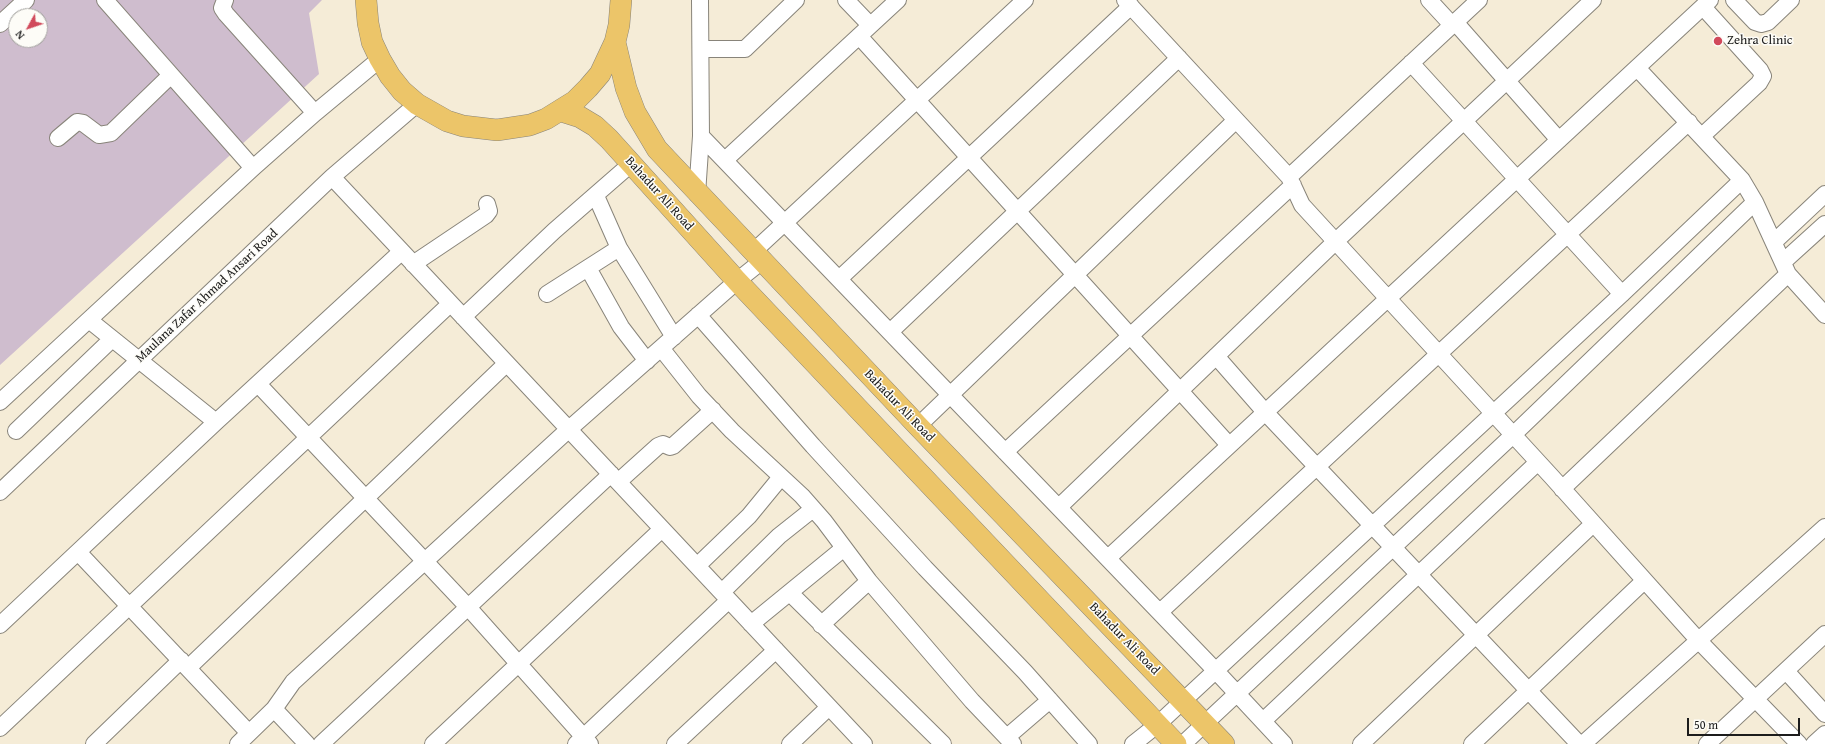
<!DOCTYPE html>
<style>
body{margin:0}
#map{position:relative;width:1825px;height:744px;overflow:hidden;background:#f5ecd7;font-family:"Gentium Book Plus",serif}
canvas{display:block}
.north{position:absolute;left:8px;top:8px;width:40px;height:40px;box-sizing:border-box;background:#fdfcf7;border:1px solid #a3a29f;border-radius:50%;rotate:230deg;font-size:11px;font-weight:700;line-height:16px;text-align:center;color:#1c1c1c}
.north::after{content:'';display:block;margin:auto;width:14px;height:18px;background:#d1495b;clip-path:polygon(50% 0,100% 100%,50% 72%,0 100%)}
.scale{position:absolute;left:1687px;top:718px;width:113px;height:18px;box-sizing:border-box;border:2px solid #1c1c1c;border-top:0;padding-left:5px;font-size:12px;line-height:14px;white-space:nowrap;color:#1c1c1c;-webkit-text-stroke:3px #fdfcf7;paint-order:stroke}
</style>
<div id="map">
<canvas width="1825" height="744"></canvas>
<div class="north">N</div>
<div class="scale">50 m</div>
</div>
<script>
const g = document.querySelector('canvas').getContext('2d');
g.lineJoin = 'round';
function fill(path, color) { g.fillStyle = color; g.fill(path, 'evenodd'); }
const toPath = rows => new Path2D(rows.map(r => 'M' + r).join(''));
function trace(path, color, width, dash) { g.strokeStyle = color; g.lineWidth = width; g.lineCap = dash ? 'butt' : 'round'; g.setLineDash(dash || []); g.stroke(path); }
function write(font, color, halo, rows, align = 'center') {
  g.font = font + ' "Gentium Book Plus",serif'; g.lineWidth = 3; g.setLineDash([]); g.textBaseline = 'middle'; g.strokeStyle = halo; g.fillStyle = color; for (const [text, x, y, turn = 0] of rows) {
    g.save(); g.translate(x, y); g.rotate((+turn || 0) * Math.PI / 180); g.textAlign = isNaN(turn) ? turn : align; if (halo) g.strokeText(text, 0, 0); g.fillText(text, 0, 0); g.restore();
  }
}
fill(toPath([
 [0,0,322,0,309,13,319,74,0,365],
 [16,16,40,16,40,40,16,40]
]), '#cfbdce');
const minor = toPath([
 [105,0,253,168],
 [225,0,222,8,226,14,315,113],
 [846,0,870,25],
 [1125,0,1289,177,1302,205,1551,476,1699,641,1799,744],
 [1429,0,1452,25],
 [1734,0,1755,22,1761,24,1768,22,1791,0],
 [1455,22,1559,140],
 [0,24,26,0],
 [859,36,1229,445],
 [701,49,745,49,796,0],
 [1411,63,1622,294],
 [1638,69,1742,180,1755,202,1788,274,1825,315],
 [701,136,1215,670,1284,744],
 [1702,136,1759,83,1763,76,1760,70,1703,7],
 [58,138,77,122,83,123,99,135,111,133,171,75],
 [725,160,898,0],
 [332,177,864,744],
 [1289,177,1479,0],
 [697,194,701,136,700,0],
 [596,196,619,248,674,337],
 [1774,242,1825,194],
 [753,252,1025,0],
 [1783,262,1825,224],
 [413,264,486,215,489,211,487,204],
 [588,268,621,327,647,361],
 [839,279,1131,6],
 [547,294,619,248],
 [698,315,813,446,925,568,1025,672,1089,744],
 [463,317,554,231,632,163],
 [89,320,216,422],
 [890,332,1179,58],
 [661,348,699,396,732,431,802,496,824,521,869,581,972,701,1013,744],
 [1216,356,1265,412,1579,744],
 [258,384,467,606,590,744],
 [0,402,253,168,315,113,380,59],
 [918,426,1236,120],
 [16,431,112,339],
 [1005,452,1293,185],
 [618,482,658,446,663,444,670,447,673,446,713,410],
 [1562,489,1788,274],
 [0,492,332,177,417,104],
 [1059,507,1336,241,1593,0],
 [78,552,249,733],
 [1108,558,1710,0],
 [697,566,749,516,781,477],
 [722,592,779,536,813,509],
 [790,593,943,744],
 [1160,612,1689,122],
 [751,624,844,548],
 [0,625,216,422,401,252],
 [821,625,869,581],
 [188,668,506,364],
 [1786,671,1825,714],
 [274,709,307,744],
 [1263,721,1538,462],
 [0,728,450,304],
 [1007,737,1050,700],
 [94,744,181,660],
 [238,744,274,709,293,682,568,430,737,281,762,261],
 [321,744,611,474],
 [433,744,662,529],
 [576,744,729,600],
 [675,744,776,650],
 [790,744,829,707],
 [1133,744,1157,725,1622,294,1742,180],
 [1183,744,1513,435,1755,202],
 [1361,744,1593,524],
 [1472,744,1644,581],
 [1583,744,1825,527],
 [1707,744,1825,634],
 [1814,744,1825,734]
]);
const major = toPath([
 [366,0,368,23,372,42,380,59,390,76,402,91,417,104,447,121,463,126,497,130,530,125,546,119,575,101,588,88,600,74,615,42,619,25,621,0],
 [615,42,626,88,635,112,657,149,918,426,1224,744],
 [561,111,580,117,595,126,609,139,737,281,1176,744]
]);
trace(minor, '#88847a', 18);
trace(major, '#88847a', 22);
trace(minor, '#fff', 16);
trace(major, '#ecc569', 21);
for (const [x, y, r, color] of [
 [1718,41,5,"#d1495b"]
]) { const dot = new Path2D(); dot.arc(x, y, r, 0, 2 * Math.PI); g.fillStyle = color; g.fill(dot); trace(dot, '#fdfcf7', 1.5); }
write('13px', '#1c1c1c', '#fdfcf7', [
 ["Zehra Clinic",1727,41]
], 'left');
write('13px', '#1c1c1c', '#fdfcf7', [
 ["Bahadur Ali Road",659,194,48],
 ["Maulana Zafar Ahmad Ansari Road",207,296,-43],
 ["Bahadur Ali Road",899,406,46],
 ["Bahadur Ali Road",1124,639,46]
]);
</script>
